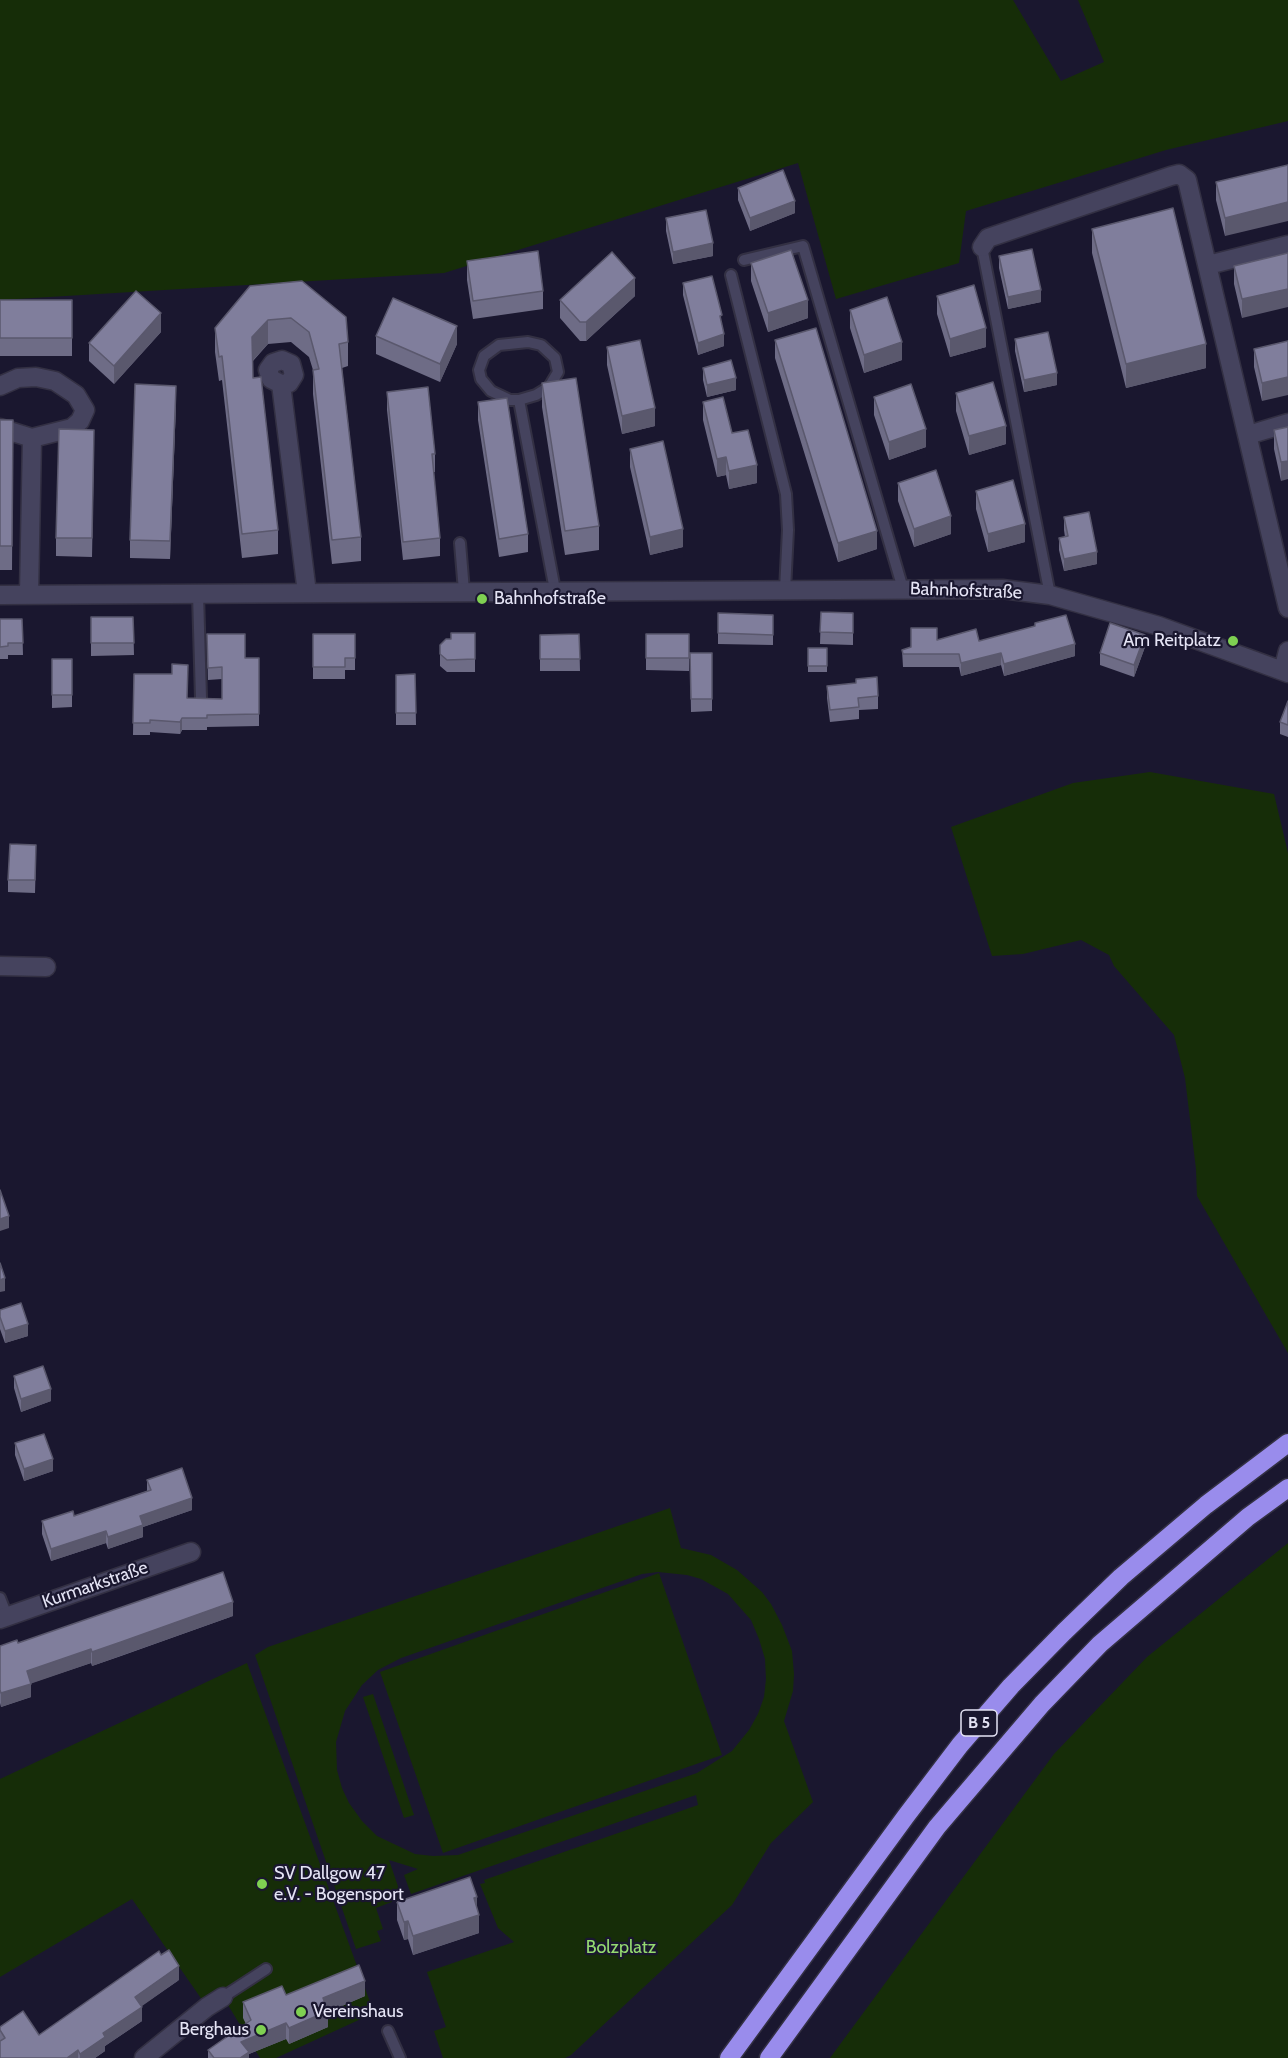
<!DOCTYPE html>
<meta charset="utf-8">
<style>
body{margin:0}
canvas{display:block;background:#1a172f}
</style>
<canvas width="1288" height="2058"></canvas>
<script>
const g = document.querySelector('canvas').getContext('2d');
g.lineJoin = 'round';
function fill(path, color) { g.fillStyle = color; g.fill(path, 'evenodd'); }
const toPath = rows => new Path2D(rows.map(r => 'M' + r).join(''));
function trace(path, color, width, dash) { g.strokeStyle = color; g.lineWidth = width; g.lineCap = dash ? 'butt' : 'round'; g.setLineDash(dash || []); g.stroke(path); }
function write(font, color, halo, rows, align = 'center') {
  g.font = font + ' Cabin,sans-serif'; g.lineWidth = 4.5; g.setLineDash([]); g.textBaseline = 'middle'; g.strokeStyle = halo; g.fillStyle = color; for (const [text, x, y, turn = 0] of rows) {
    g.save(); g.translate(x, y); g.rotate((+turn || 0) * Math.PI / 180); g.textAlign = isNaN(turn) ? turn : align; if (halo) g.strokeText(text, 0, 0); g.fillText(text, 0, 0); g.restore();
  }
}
fill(toPath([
 [0,0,1013,0,1061,81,1104,62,1078,0,1288,0,1288,121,1166,150,966,211,959,263,836,299,798,163,444,273,0,300],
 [1150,772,1274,794,1288,853,1288,1353,1197,1196,1196,1169,1185,1078,1174,1035,1114,966,1109,955,1081,940,1023,954,992,956,951,827,1073,783],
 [670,1508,681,1548,711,1555,737,1570,762,1592,771,1604,782,1625,792,1651,794,1674,793,1691,784,1721,813,1802,771,1843,732,1905,571,2055,565,2058,443,2058,434,2031,446,2027,427,1972,514,1942,498,1928,480,1884,485,1883,484,1880,698,1805,696,1795,411,1894,404,1875,418,1869,389,1860,402,1898,376,1908,383,1929,377,1931,381,1941,356,1949,255,1655,268,1647],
 [658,1572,687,1575,701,1579,728,1594,751,1620,759,1639,765,1659,766,1679,764,1697,758,1714,749,1730,732,1751,697,1773,458,1855,433,1856,415,1854,377,1836,362,1821,349,1803,342,1788,337,1770,336,1742,345,1711,362,1685,378,1670,401,1658,642,1574],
 [1288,1543,1288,2058,830,2058,1054,1754,1147,1657],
 [659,1573,722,1755,443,1853,380,1672],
 [247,1663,374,2013,276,2058,260,2058,225,2000,207,2007,132,1899,0,1977,0,1779],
 [373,1694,414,1815,404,1818,363,1697]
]), '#162d08');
const lane = toPath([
 [982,247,1050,595],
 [744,260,803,246,903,589],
 [731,275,786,494,788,530,785,590],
 [519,400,510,400,491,391,481,379,479,370,484,356,499,345,528,342,541,345,555,358,558,372,549,387,536,395,519,400,555,590],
 [460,543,464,591],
 [198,594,201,698],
 [0,1598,7,1616],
 [223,1997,266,1969],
 [388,2031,400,2058]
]);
const street = toPath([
 [982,247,988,238,1171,176,1179,174,1187,180,1288,608],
 [1208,265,1288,245],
 [281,384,271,379,268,370,273,363,282,360,291,364,294,375,289,383,281,384,307,593],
 [0,386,18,378,36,377,55,381,76,395,85,410,80,421,72,428,32,438,0,428],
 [1248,435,1288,423],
 [29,594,32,438],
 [0,595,1002,589,1050,595,1159,626,1288,673],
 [1283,671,1288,651],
 [0,966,46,967],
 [0,1619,191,1552],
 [144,2058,207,2007,223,1997]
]);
const highway = toPath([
 [729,2058,906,1816,960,1745,1011,1686,1064,1632,1121,1577,1206,1505,1288,1443],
 [769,2058,937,1827,1042,1704,1100,1644,1248,1517,1288,1488]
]);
trace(lane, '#333043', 14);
trace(street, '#333043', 21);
trace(highway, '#333043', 21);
trace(lane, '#45435e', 10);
trace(street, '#45435e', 18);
trace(highway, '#998cec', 18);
fill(toPath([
 [1288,165,1225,236,1216,200,1216,182],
 [738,188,795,213,750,231,738,200],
 [666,218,713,256,673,264,666,231],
 [1092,229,1206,368,1126,388,1092,253],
 [1288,253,1242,318,1234,284,1234,266],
 [999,256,1041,302,1008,309,999,268],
 [467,261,543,291,543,309,473,319,467,280],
 [751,263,808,318,768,332,751,281],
 [683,283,722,326,724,346,698,355,683,295],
 [250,286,348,342,348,366,342,368,361,537,361,561,332,564,313,394,313,370,309,357,291,342,268,344,253,361,253,378,278,530,278,554,242,558,222,380,219,381,215,352,215,328],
 [635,296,586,341,580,341,560,318,560,300],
 [937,296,986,347,950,357,937,314],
 [0,300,72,300,72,356,0,356],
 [850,310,902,360,864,373,850,328],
 [161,332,114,384,89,361,89,343],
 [376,336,457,344,440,382,376,354],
 [1015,339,1057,385,1024,392,1015,351],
 [775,340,877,549,838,562,775,358],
 [1288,341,1262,401,1254,367,1254,349],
 [607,347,655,426,622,434,607,365],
 [703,368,736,390,707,397,703,380],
 [542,383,599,526,599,550,565,555,542,407],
 [387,392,435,454,435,472,433,472,440,538,440,556,403,560,387,410],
 [956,393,1006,444,969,455,956,411],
 [874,397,926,447,889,460,874,415],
 [478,402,528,534,528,552,499,557,478,420],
 [703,402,732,433,757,483,729,489,726,475,717,477,703,420],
 [176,404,170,559,130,558,130,540],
 [0,420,13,420,12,570,0,570],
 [1288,427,1281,481,1274,449,1274,430],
 [94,449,92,557,56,556,56,538],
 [630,449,683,547,650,555,630,467],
 [898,483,951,534,914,547,898,501],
 [976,491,1025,542,988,552,976,509],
 [1064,517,1097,564,1064,571,1059,550,1059,538,1065,537,1064,530],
 [821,612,853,613,853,645,820,644],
 [718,613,773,615,773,645,718,644],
 [91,617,133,617,134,655,91,656],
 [0,619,22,619,23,655,8,655,8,659,0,659],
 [1035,623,1075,656,1004,676,1001,665,961,676,959,667,903,667,902,650,937,640,979,641,1035,626],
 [475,633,475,672,447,672,440,666,440,645,451,639],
 [207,634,245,658,259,658,259,726,207,727,207,730,182,730,180,734,150,732,150,735,133,735,134,674,172,674,188,698,222,699,222,679,208,680],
 [313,634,355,634,355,670,345,670,345,679,313,679],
 [579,634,580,671,540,671,540,635],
 [646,634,689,634,689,671,646,670],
 [1145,647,1134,677,1100,665,1100,653],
 [808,648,827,648,827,672,808,672],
 [690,653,712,653,712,711,691,712],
 [52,659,72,659,72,707,52,708],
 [415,674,416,725,396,725,396,675],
 [827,686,878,696,878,709,859,710,859,719,830,722,827,698],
 [1288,701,1288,737,1280,734,1280,722],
 [36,857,35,893,8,892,8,880],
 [0,1310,28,1336,5,1343,0,1329],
 [14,1376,51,1401,21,1412,14,1388],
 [15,1443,53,1471,24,1481,15,1455],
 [147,1480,192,1510,143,1527,143,1537,108,1549,106,1543,51,1561,42,1534,42,1521,74,1516,147,1491],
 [233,1616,121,1656,92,1666,91,1663,31,1683,31,1697,1,1707,0,1703,0,1646,18,1643],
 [397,1902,477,1908,479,1933,413,1955,408,1939,404,1940,397,1920],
 [179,1980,141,2006,142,2021,105,2046,105,2051,95,2058,0,2058,0,2027,39,2035],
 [286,1995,365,1996,328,2012,328,2027,289,2044,286,2039,249,2054,249,2058,208,2058,208,2050,246,2024,243,2018,243,2002]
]), '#6e6c86');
fill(toPath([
 [795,201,795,213,750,231,750,218],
 [1288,202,1288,221,1225,236,1225,218],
 [713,243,713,256,673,264,673,252],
 [635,278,635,296,586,341,586,322],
 [1288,289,1288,307,1242,318,1242,299],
 [1041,290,1041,302,1008,309,1008,297],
 [808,300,808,318,768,332,768,313],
 [161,313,161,332,114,384,114,366],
 [268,320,268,344,252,361,252,337],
 [457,326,457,344,440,382,440,364],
 [986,328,986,347,950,357,950,339],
 [724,334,724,346,698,355,698,343],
 [902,342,902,360,864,373,864,355],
 [1206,344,1206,368,1126,388,1126,364],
 [1057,373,1057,385,1024,392,1024,380],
 [1288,377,1288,395,1262,401,1262,383],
 [736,378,736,390,707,397,707,385],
 [176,386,176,404,170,559,170,541],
 [655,408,655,426,622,434,622,416],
 [1006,426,1006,444,969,455,969,436],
 [926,429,926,447,889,460,889,442],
 [726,457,726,475,717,477,717,459],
 [1288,461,1288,479,1281,481,1281,462],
 [757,465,757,483,729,489,729,471],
 [951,516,951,534,914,547,914,529],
 [1025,524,1025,542,988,552,988,534],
 [683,529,683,547,650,555,650,537],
 [877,531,877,549,838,562,838,543],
 [1097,552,1097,564,1064,571,1064,559],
 [1145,635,1145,647,1134,677,1134,665],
 [1075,644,1075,656,1004,676,1004,664],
 [1001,653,1001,665,961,676,961,663],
 [182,718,182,730,180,734,180,722],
 [9,1216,9,1228,0,1231,0,1219],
 [5,1278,5,1291,0,1292,0,1280],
 [28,1324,28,1336,5,1343,5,1331],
 [51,1389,51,1401,21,1412,21,1399],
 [53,1459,53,1471,24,1481,24,1469],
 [192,1498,192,1510,143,1527,143,1537,108,1549,108,1537,140,1516],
 [106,1531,106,1543,51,1561,51,1549],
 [233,1602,233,1616,92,1666,92,1652],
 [91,1649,91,1663,27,1685,27,1671],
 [31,1684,31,1697,1,1707,1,1693],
 [477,1897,477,1915,479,1915,479,1933,413,1955,413,1936],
 [408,1921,408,1939,404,1940,404,1922],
 [179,1966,179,1980,135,2011,135,1997],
 [365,1981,365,1996,328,2012,328,2027,289,2044,289,2028,323,1998],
 [142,2007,142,2021,105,2046,105,2051,95,2058,80,2058,80,2054,103,2033],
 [286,2023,286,2039,249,2054,249,2058,240,2058,241,2042],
 [78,2050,78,2058,67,2058]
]), '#5a586d');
const building = toPath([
 [1288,165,1288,202,1225,218,1216,182,1288,165],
 [783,170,795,201,750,218,738,188,783,170],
 [1173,208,1206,344,1126,364,1092,229,1173,208],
 [706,210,713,243,673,252,666,218,706,210],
 [1032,249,1041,290,1008,297,999,256,1032,249],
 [791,250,808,300,768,313,751,263,791,250],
 [538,251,543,291,473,301,467,261,538,251],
 [612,252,635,278,586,322,580,322,560,300,612,252],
 [1288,253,1288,289,1242,299,1234,266,1288,253],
 [712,276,722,315,720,316,724,334,698,343,683,283,712,276],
 [302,281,346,317,348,342,339,344,361,537,332,540,313,370,319,369,309,332,291,318,268,320,252,337,253,378,261,377,278,530,242,534,222,356,219,357,215,328,250,286,302,281],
 [974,285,986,328,950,339,937,296,974,285],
 [136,291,161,313,114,366,89,343,136,291],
 [887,297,902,342,864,355,850,310,887,297],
 [393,298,457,326,440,364,376,336,393,298],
 [0,300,72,300,72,338,0,338,0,300],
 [816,328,877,531,838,543,775,340,816,328],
 [1048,332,1057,373,1024,380,1015,339,1048,332],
 [640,340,655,408,622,416,607,347,640,340],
 [1288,341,1288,377,1262,383,1254,349,1288,341],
 [731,360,736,378,707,385,703,368,731,360],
 [576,378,599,526,565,531,542,383,576,378],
 [993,382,1006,426,969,436,956,393,993,382],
 [135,384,176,386,170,541,130,540,135,384],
 [911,384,926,429,889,442,874,397,911,384],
 [428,387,435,454,432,454,440,538,403,542,387,392,428,387],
 [723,397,732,433,748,430,757,465,729,471,726,457,717,459,703,402,723,397],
 [507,398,528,534,499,539,478,402,507,398],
 [0,420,13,420,12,546,0,546,0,420],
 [1288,427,1288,461,1281,462,1274,430,1288,427],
 [59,429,94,430,92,538,56,538,59,429],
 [663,441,683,529,650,537,630,449,663,441],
 [936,470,951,516,914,529,898,483,936,470],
 [1013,480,1025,524,988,534,976,491,1013,480],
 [1089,512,1097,552,1064,559,1059,538,1068,536,1064,517,1089,512],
 [821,612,853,613,853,633,820,632,821,612],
 [718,613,773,615,773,635,718,633,718,613],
 [1066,615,1075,644,1004,664,1001,653,961,663,959,654,903,654,902,650,911,647,911,628,937,628,937,640,976,629,979,641,1035,626,1035,623,1066,615],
 [91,617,133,617,134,643,91,643,91,617],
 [0,619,22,619,23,643,8,643,8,646,0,647,0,619],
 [1110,623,1145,635,1134,665,1100,653,1110,623],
 [451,633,475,633,475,659,447,660,440,654,440,645,446,639,451,639,451,633],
 [207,634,245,634,245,658,259,658,259,714,207,715,207,718,182,718,180,722,150,720,150,723,133,723,134,674,172,674,172,664,188,665,187,698,222,699,222,667,208,668,207,634],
 [313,634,355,634,355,658,345,658,345,667,313,667,313,634],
 [579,634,580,659,540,659,540,635,579,634],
 [646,634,689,634,689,658,646,658,646,634],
 [808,648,827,648,827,666,808,666,808,648],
 [690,653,712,653,712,699,691,699,690,653],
 [52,659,72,659,72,695,52,695,52,659],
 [415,674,416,713,396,713,396,675,415,674],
 [877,677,878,696,858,698,859,707,830,710,827,686,856,683,856,679,877,677],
 [1288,701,1288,725,1280,722,1288,701],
 [10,844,36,845,35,880,8,880,10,844],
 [0,1190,9,1216,0,1219,0,1190],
 [0,1263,5,1278,0,1280,0,1263],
 [21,1303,28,1324,5,1331,0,1317,0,1310,21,1303],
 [43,1366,51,1389,21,1399,14,1376,43,1366],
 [44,1434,53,1459,24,1469,15,1443,44,1434],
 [182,1468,192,1498,140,1516,143,1525,108,1537,106,1531,51,1549,42,1521,73,1511,74,1516,151,1490,147,1480,182,1468],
 [223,1572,233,1602,121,1642,92,1652,91,1649,27,1671,31,1684,1,1693,0,1690,0,1646,17,1640,18,1643,223,1572],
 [470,1877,477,1897,474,1898,479,1915,413,1936,408,1921,404,1922,397,1902,470,1877],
 [169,1950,179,1966,135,1997,142,2007,103,2033,105,2037,80,2054,78,2050,67,2058,0,2058,0,2041,5,2038,0,2030,0,2027,23,2011,39,2035,159,1951,161,1955,169,1950],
 [359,1965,365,1981,323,1998,328,2011,289,2028,286,2023,241,2042,249,2052,240,2058,214,2058,208,2050,251,2020,243,2002,282,1986,286,1995,359,1965]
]);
fill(building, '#807e9c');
trace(building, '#5a586d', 1.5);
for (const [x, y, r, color] of [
 [482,599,6,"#7fd052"],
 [1233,641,6,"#7fd052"],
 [262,1884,6,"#7fd052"],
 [301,2012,6,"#7fd052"],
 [261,2030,6,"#7fd052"]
]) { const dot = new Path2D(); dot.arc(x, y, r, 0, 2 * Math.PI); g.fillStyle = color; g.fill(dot); trace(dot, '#1a172f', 2); }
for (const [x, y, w] of [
 [979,1723,36]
]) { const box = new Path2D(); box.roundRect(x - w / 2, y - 13, w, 26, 4.5); g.fillStyle = '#1a172f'; g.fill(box); trace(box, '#e5e4f5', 1.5); }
write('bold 16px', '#e5e4f5', null, [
 ["B 5",979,1723]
]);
write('18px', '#e5e4f5', '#1a172f', [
 ["Bahnhofstraße",966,591,2],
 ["Kurmarkstraße",95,1585,-19]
]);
write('18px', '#e5e4f5', '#1a172f', [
 ["Bahnhofstraße",494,599],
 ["Am Reitplatz",1221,641,"right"],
 ["SV Dallgow 47",274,1874],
 ["e.V. - Bogensport",274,1895],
 ["Vereinshaus",313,2012],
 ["Berghaus",249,2030,"right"]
], 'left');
write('18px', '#95db71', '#1a172f', [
 ["Bolzplatz",621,1948]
]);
</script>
